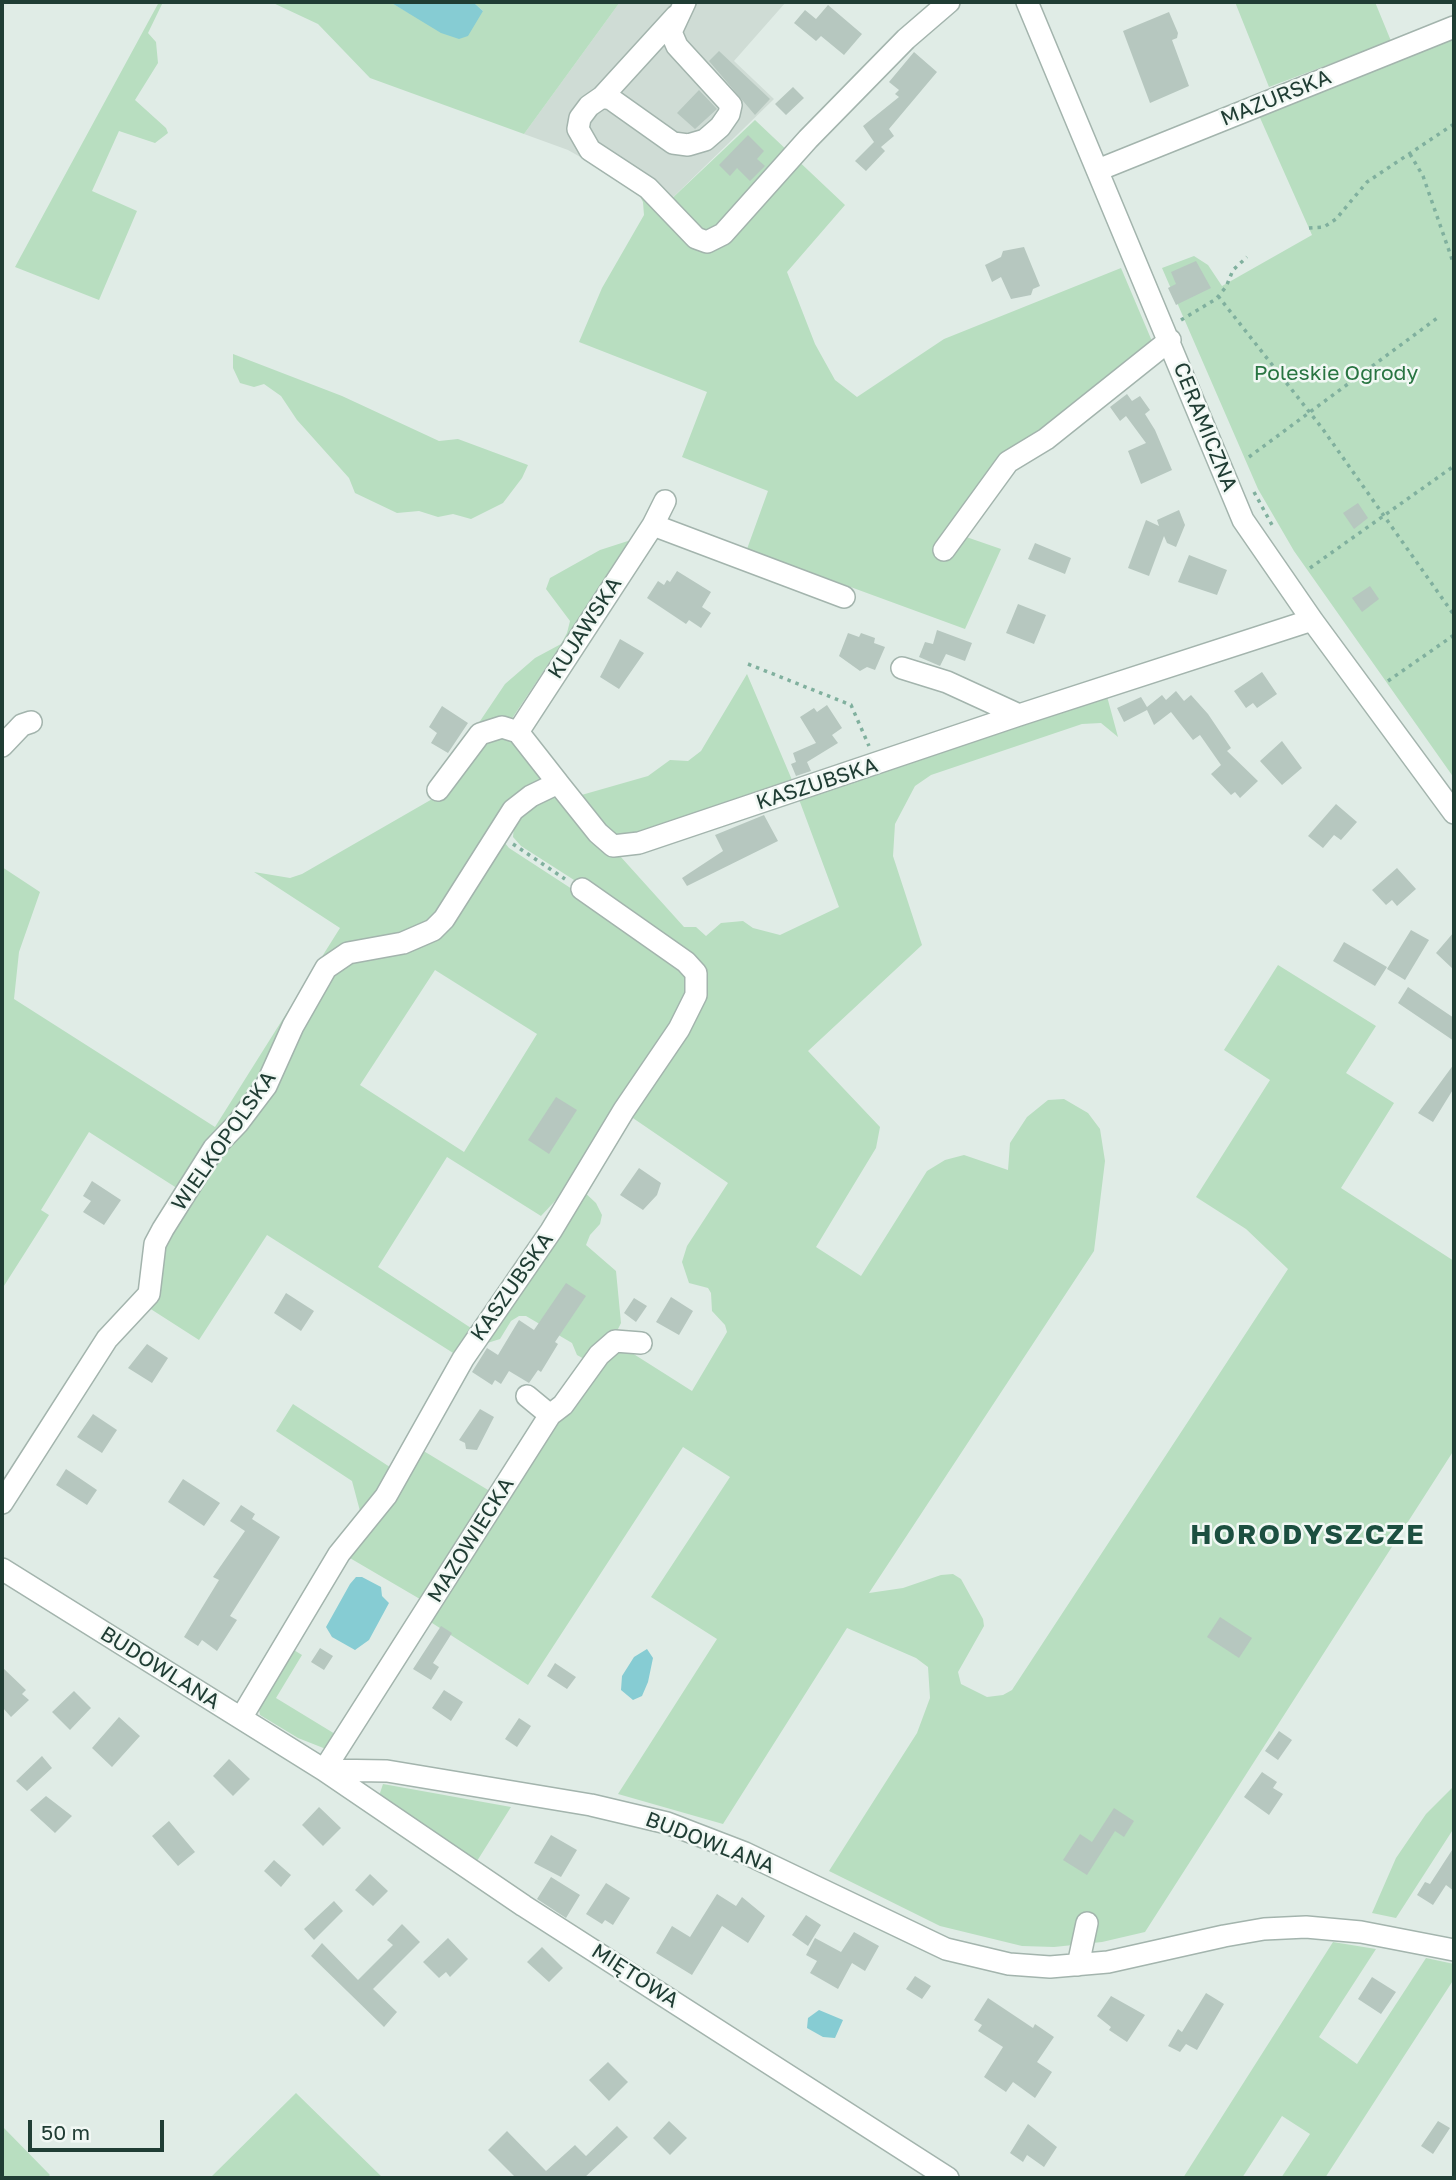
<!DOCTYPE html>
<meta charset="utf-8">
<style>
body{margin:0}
#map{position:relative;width:1456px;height:2180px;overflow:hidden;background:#e0ece6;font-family:"Golos Text",sans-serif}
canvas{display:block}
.frame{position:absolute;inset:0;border:4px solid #203d34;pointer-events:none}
.scale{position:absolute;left:28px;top:2120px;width:136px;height:32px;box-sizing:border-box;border:4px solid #203d34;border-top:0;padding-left:9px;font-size:21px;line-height:24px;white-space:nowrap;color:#203d34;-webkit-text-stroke:5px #f1f8f4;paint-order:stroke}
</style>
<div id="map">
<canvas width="1456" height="2180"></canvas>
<div class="frame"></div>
<div class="scale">50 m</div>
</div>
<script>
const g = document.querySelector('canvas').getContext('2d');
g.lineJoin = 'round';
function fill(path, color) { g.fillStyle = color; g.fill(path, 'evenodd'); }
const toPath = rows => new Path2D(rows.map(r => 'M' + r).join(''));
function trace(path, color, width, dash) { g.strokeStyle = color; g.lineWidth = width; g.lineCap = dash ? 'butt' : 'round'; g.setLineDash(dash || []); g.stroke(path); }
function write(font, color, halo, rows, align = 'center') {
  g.font = font + ' "Golos Text",sans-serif'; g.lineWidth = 5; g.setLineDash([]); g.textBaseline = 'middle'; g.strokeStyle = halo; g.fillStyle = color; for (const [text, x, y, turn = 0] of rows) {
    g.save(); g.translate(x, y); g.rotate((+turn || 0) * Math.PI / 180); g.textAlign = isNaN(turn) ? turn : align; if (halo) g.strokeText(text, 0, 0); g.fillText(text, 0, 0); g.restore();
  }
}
fill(toPath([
 [620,2,786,2,734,61,774,99,665,205,568,150,524,134]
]), '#cfdcd5');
fill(toPath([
 [159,2,163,2,148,33,156,42,158,63,135,100,166,128,168,133,155,143,119,131,92,191,137,211,99,300,15,267],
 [271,2,390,2,409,13,483,11,473,2,620,2,524,134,370,78,318,24],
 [1235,2,1375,2,1391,41,1269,87],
 [1454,35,1453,197,1454,778,1294,551,1258,489,1162,268,1194,256,1208,265,1222,286,1312,235,1257,111],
 [755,120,845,205,787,272,815,344,835,380,857,397,944,339,1121,268,1157,353,1038,439,949,531,1001,549,965,629,747,549,768,491,682,457,707,392,579,342,602,288,644,215,643,202,635,187,665,205],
 [233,354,342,396,439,441,458,439,528,465,522,478,503,503,471,519,453,514,438,517,419,511,397,513,355,493,349,478,297,420,281,396,264,384,254,387,240,383,233,368],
 [631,540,509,723,472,733,505,684,535,658,561,644,567,633,570,621,546,589,550,578,600,550],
 [747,674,795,787,633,836,611,835,578,796,648,776,670,760,688,761,701,751],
 [1105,689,1118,737,1101,723,1082,724,931,775,915,786,895,824,893,856,922,945,808,1051,880,1127,876,1148,816,1247,861,1276,927,1171,945,1160,964,1155,1008,1170,1010,1143,1027,1117,1048,1100,1064,1099,1088,1113,1100,1129,1105,1161,1094,1251,869,1593,903,1588,941,1575,953,1574,961,1579,983,1619,984,1626,958,1672,961,1684,987,1697,1003,1695,1012,1690,1288,1269,1246,1229,1196,1197,1270,1080,1224,1050,1278,965,1376,1026,1346,1073,1394,1103,1341,1188,1454,1261,1454,1450,1145,1932,1102,1942,1054,1947,1022,1946,940,1926,829,1871,917,1733,930,1698,928,1667,916,1658,847,1628,723,1824,618,1794,717,1639,651,1597,730,1477,683,1447,528,1685,429,1621,552,1425,613,1353,632,1353,692,1391,727,1332,725,1325,712,1311,711,1293,708,1288,689,1283,682,1262,687,1246,728,1183,627,1114,701,972,599,896,521,846,513,837,515,815,555,795,620,856,684,927,696,927,706,936,721,923,743,921,753,928,780,935,839,907,797,794],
 [507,733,550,778,441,913,426,925,342,950,278,1053,183,1192,89,1132,41,1210,49,1215,2,1289,2,867,40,892,19,952,14,999,215,1127,340,928,254,872,290,878,302,874,434,798,472,749],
 [500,837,509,848,675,956,693,987,569,1186,541,1216,447,1157,378,1267,471,1328,461,1358,267,1235,199,1340,146,1306,159,1248,332,967,424,940],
 [435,970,537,1034,464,1152,360,1085],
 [582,1190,596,1203,602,1215,600,1224,590,1235,586,1245,616,1271,621,1323,616,1333,586,1360,577,1355,572,1343,526,1316,519,1316,511,1321,500,1339,481,1345],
 [293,1404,396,1471,360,1511,352,1481,276,1431],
 [422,1450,493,1493,425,1602,343,1554],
 [289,1647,302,1655,276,1698,340,1737,331,1751,298,1738,260,1715,259,1709],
 [383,1784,511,1807,472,1869,379,1796],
 [1454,1786,1454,1828,1396,1918,1372,1913,1396,1858,1426,1814],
 [1333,1942,1376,1949,1319,2037,1357,2064,1426,1958,1454,1964,1454,1979,1325,2178,1281,2178,1310,2134,1282,2116,1242,2178,1183,2178],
 [296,2093,383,2178,210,2178],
 [2,2126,50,2175,47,2178,2,2178]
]), '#b8dec0');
fill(toPath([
 [390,2,473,2,483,11,468,36,459,39,441,33],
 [362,1577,381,1587,382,1596,389,1603,369,1640,355,1650,332,1637,326,1627,350,1584,356,1577],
 [647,1649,653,1658,648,1682,642,1696,633,1700,621,1690,622,1676,634,1657],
 [819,2010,843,2020,835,2038,823,2037,807,2028,808,2018]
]), '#86ccd3');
fill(toPath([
 [828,5,862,34,844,55,821,36,816,41,794,23,805,10,816,19],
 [1169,12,1178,33,1177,38,1172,40,1189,86,1150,103,1123,31],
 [719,51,770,99,755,115,709,61],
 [914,52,937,72,889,129,894,136,881,147,885,151,866,171,855,161,874,142,863,126,899,97,895,94,899,90,889,82],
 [793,87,804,98,786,115,775,104],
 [699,90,717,109,695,129,677,113],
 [748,135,764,151,757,159,765,166,750,181,737,168,730,176,719,165],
 [1024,247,1040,286,1033,289,1031,295,1011,299,1001,277,992,282,985,265,1001,257,1003,251],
 [1196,261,1211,288,1176,305,1168,288,1176,284,1171,272],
 [1127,394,1132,401,1140,396,1150,410,1145,414,1155,430,1172,470,1141,484,1128,451,1146,443,1126,416,1120,421,1110,407],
 [1358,503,1368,518,1354,529,1343,513],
 [1179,510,1185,525,1176,547,1167,543,1164,536,1149,576,1128,568,1146,520,1159,526,1157,520],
 [1035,543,1071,558,1065,574,1028,559],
 [1189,555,1227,570,1217,595,1178,582],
 [677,571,711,592,702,607,711,613,701,628,689,620,686,624,647,598,658,581,664,585,667,580,670,582],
 [1370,586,1379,599,1362,612,1352,598],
 [1018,604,1046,615,1034,644,1006,633],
 [937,630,972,643,965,661,946,654,940,666,919,657,925,642,933,644],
 [848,633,859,637,861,633,875,638,874,643,885,647,875,670,867,667,860,671,839,656],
 [620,639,644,653,619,689,600,677],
 [1262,672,1277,694,1257,708,1253,703,1246,708,1234,691],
 [1176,691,1184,701,1191,695,1208,714,1231,748,1227,751,1258,781,1240,798,1235,792,1231,795,1211,774,1221,765,1200,735,1193,740,1171,712,1154,725,1147,710,1124,722,1117,708,1141,697,1147,707,1162,695,1166,700],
 [827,705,842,728,832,735,838,743,807,762,811,771,796,776,791,764,796,762,793,753,816,743,800,717,814,708,817,712],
 [442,706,468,723,448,753,431,743,437,733,429,727],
 [1282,741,1302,768,1282,785,1260,761],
 [1336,804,1357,822,1341,840,1334,835,1323,848,1308,836],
 [764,815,778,841,687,886,682,878,723,851,715,835],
 [1397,868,1416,889,1397,906,1392,900,1386,905,1372,890],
 [1411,930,1429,940,1405,980,1387,969],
 [1454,932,1454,970,1436,953],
 [1344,942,1387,967,1375,986,1333,961],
 [1408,987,1454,1018,1454,1041,1398,1003],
 [1454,1064,1454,1088,1433,1122,1418,1113],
 [556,1097,577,1110,549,1154,528,1140],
 [639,1168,661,1183,657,1195,643,1210,620,1195],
 [92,1181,121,1200,104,1225,83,1212,91,1201,83,1196],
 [566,1283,586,1296,555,1342,558,1344,541,1372,538,1370,529,1383,509,1371,501,1384,495,1380,492,1385,472,1372,487,1348,498,1355,519,1320,534,1330],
 [286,1293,314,1311,301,1331,274,1313],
 [671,1297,693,1311,679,1335,656,1322],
 [634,1298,647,1306,636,1322,624,1313],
 [147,1344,168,1358,152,1383,128,1368],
 [480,1409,494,1417,477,1450,466,1449,465,1443,459,1440],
 [93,1414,117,1430,102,1453,77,1437],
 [66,1469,97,1490,87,1505,56,1485],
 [183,1479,220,1503,204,1526,168,1502],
 [241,1505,255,1514,252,1519,280,1537,230,1616,237,1620,217,1651,202,1640,198,1646,184,1637,219,1580,213,1577,245,1531,230,1521],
 [1220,1617,1252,1638,1239,1658,1207,1637],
 [441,1626,452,1633,433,1663,439,1667,431,1680,413,1669],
 [320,1648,333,1656,324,1670,311,1662],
 [555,1663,576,1677,567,1689,547,1676],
 [2,1667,26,1690,22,1694,29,1700,11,1717,2,1707],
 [444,1690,463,1702,451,1721,432,1708],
 [74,1691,91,1708,70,1730,52,1712],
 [119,1717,140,1736,112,1767,92,1748],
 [519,1718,531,1726,517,1747,505,1739],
 [1279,1731,1292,1740,1278,1760,1265,1751],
 [42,1756,52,1768,27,1791,16,1781],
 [229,1759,250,1779,233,1796,213,1776],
 [1262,1772,1277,1782,1273,1788,1283,1794,1269,1815,1244,1797],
 [46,1796,72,1816,55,1833,30,1810],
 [319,1807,341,1828,323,1846,302,1825],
 [1114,1808,1134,1821,1124,1837,1115,1831,1087,1875,1063,1860,1080,1834,1092,1842],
 [169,1821,195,1852,178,1866,152,1836],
 [551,1835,577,1850,561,1877,534,1863],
 [1454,1847,1454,1891,1446,1885,1433,1905,1417,1895,1425,1882,1430,1884],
 [274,1860,291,1875,281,1887,264,1871],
 [370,1874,388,1891,373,1906,355,1890],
 [551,1877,580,1895,566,1918,537,1899],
 [606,1883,630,1898,613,1925,605,1920,602,1924,586,1914],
 [717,1894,736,1906,742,1897,765,1916,748,1943,722,1926,692,1975,656,1953,672,1926,690,1937],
 [334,1901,343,1911,314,1940,304,1929],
 [806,1915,821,1925,808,1946,792,1935],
 [402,1924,420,1942,373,1989,397,2012,384,2027,311,1956,322,1943,358,1980,393,1945,387,1940],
 [854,1932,879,1946,865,1971,852,1963,838,1989,810,1973,817,1961,806,1955,815,1938,841,1952],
 [448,1938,468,1959,450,1977,446,1972,439,1978,423,1962],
 [542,1947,563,1968,549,1982,527,1962],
 [915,1976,931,1986,922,1999,906,1989],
 [1372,1977,1396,1992,1381,2014,1358,1999],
 [1206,1993,1224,2004,1197,2050,1186,2044,1180,2052,1168,2046,1178,2029,1182,2032],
 [1111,1996,1145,2015,1127,2042,1109,2030,1111,2027,1097,2016],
 [988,1998,1033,2028,1035,2024,1054,2037,1037,2062,1052,2072,1035,2098,1013,2082,1006,2092,984,2077,1003,2047,978,2031,982,2025,974,2020],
 [608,2062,628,2082,609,2101,589,2080],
 [669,2121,687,2138,670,2155,653,2138],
 [1438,2121,1450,2128,1433,2154,1421,2146],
 [1028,2124,1057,2147,1044,2167,1027,2155,1023,2162,1010,2153],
 [617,2126,628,2137,584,2178,516,2178,488,2150,507,2131,546,2171,575,2145,586,2156]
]), '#b6c7bf');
const minor = toPath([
 [685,2,671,32,677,46,731,105,729,114,720,127,705,140,688,145,673,143,611,99,602,97,589,106,580,118,578,129,590,150,648,188,696,238,707,242,723,234,808,139,906,39,949,2],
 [1027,2,1243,520,1312,620,1454,813],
 [602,97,676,16],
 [1098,170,1454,27],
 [653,525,844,597],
 [944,550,1008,462,1046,439,1170,340],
 [902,668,947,682,1019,715],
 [518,732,653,525,665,501],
 [2,746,22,725,31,722],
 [438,790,480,734,502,727,518,732,558,783],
 [527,1396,550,1415],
 [2,1503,107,1339,149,1294,155,1244,163,1229,214,1148,238,1123,266,1086,293,1026,326,968,348,953,403,943,433,930,444,919,513,810,531,796,558,783,598,833,613,846,639,843,1019,715,1312,620],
 [2,1569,324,1770,524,1906,948,2178],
 [241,1718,339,1554,386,1496,463,1359,551,1231,624,1110,679,1029,696,995,696,973,686,962,582,889],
 [324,1770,387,1771,591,1805,667,1823,745,1853,946,1949,1009,1964,1050,1967,1108,1962,1224,1936,1264,1929,1306,1927,1361,1932,1454,1950],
 [324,1770,550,1415,563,1405,599,1355,615,1341,641,1343],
 [1078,1965,1087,1923]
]);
trace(minor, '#a3b4ad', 24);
trace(toPath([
 [1410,154,1423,176,1454,265],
 [1309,228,1324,227,1336,219,1367,182,1454,124],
 [1218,296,1322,428,1454,615],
 [1181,320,1216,299,1226,287,1233,270,1247,257],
 [1249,457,1440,316],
 [1254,492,1272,525],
 [1310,568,1454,466],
 [748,664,851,705,869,746],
 [1388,681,1454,635],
 [513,844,565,879]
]), '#80b09e', 3.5, [3.5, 5]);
trace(minor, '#fff', 21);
write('21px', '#203d34', '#f1f8f4', [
 ["MAZURSKA",1276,98,-22],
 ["CERAMICZNA",1205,427,68],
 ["KUJAWSKA",585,628,-57],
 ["KASZUBSKA",817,784,-18],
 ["WIELKOPOLSKA",224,1141,-55],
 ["KASZUBSKA",512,1287,-55],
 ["MAZOWIECKA",471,1540,-58],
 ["BUDOWLANA",160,1668,32],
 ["BUDOWLANA",710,1843,21],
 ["MIĘTOWA",635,1976,33]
]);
write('21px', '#297542', '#f1f8f4', [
 ["Poleskie Ogrody",1336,373]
]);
g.letterSpacing = '2px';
write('bold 28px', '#1c4f40', '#f1f8f4', [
 ["HORODYSZCZE",1308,1535]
]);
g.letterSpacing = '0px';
</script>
